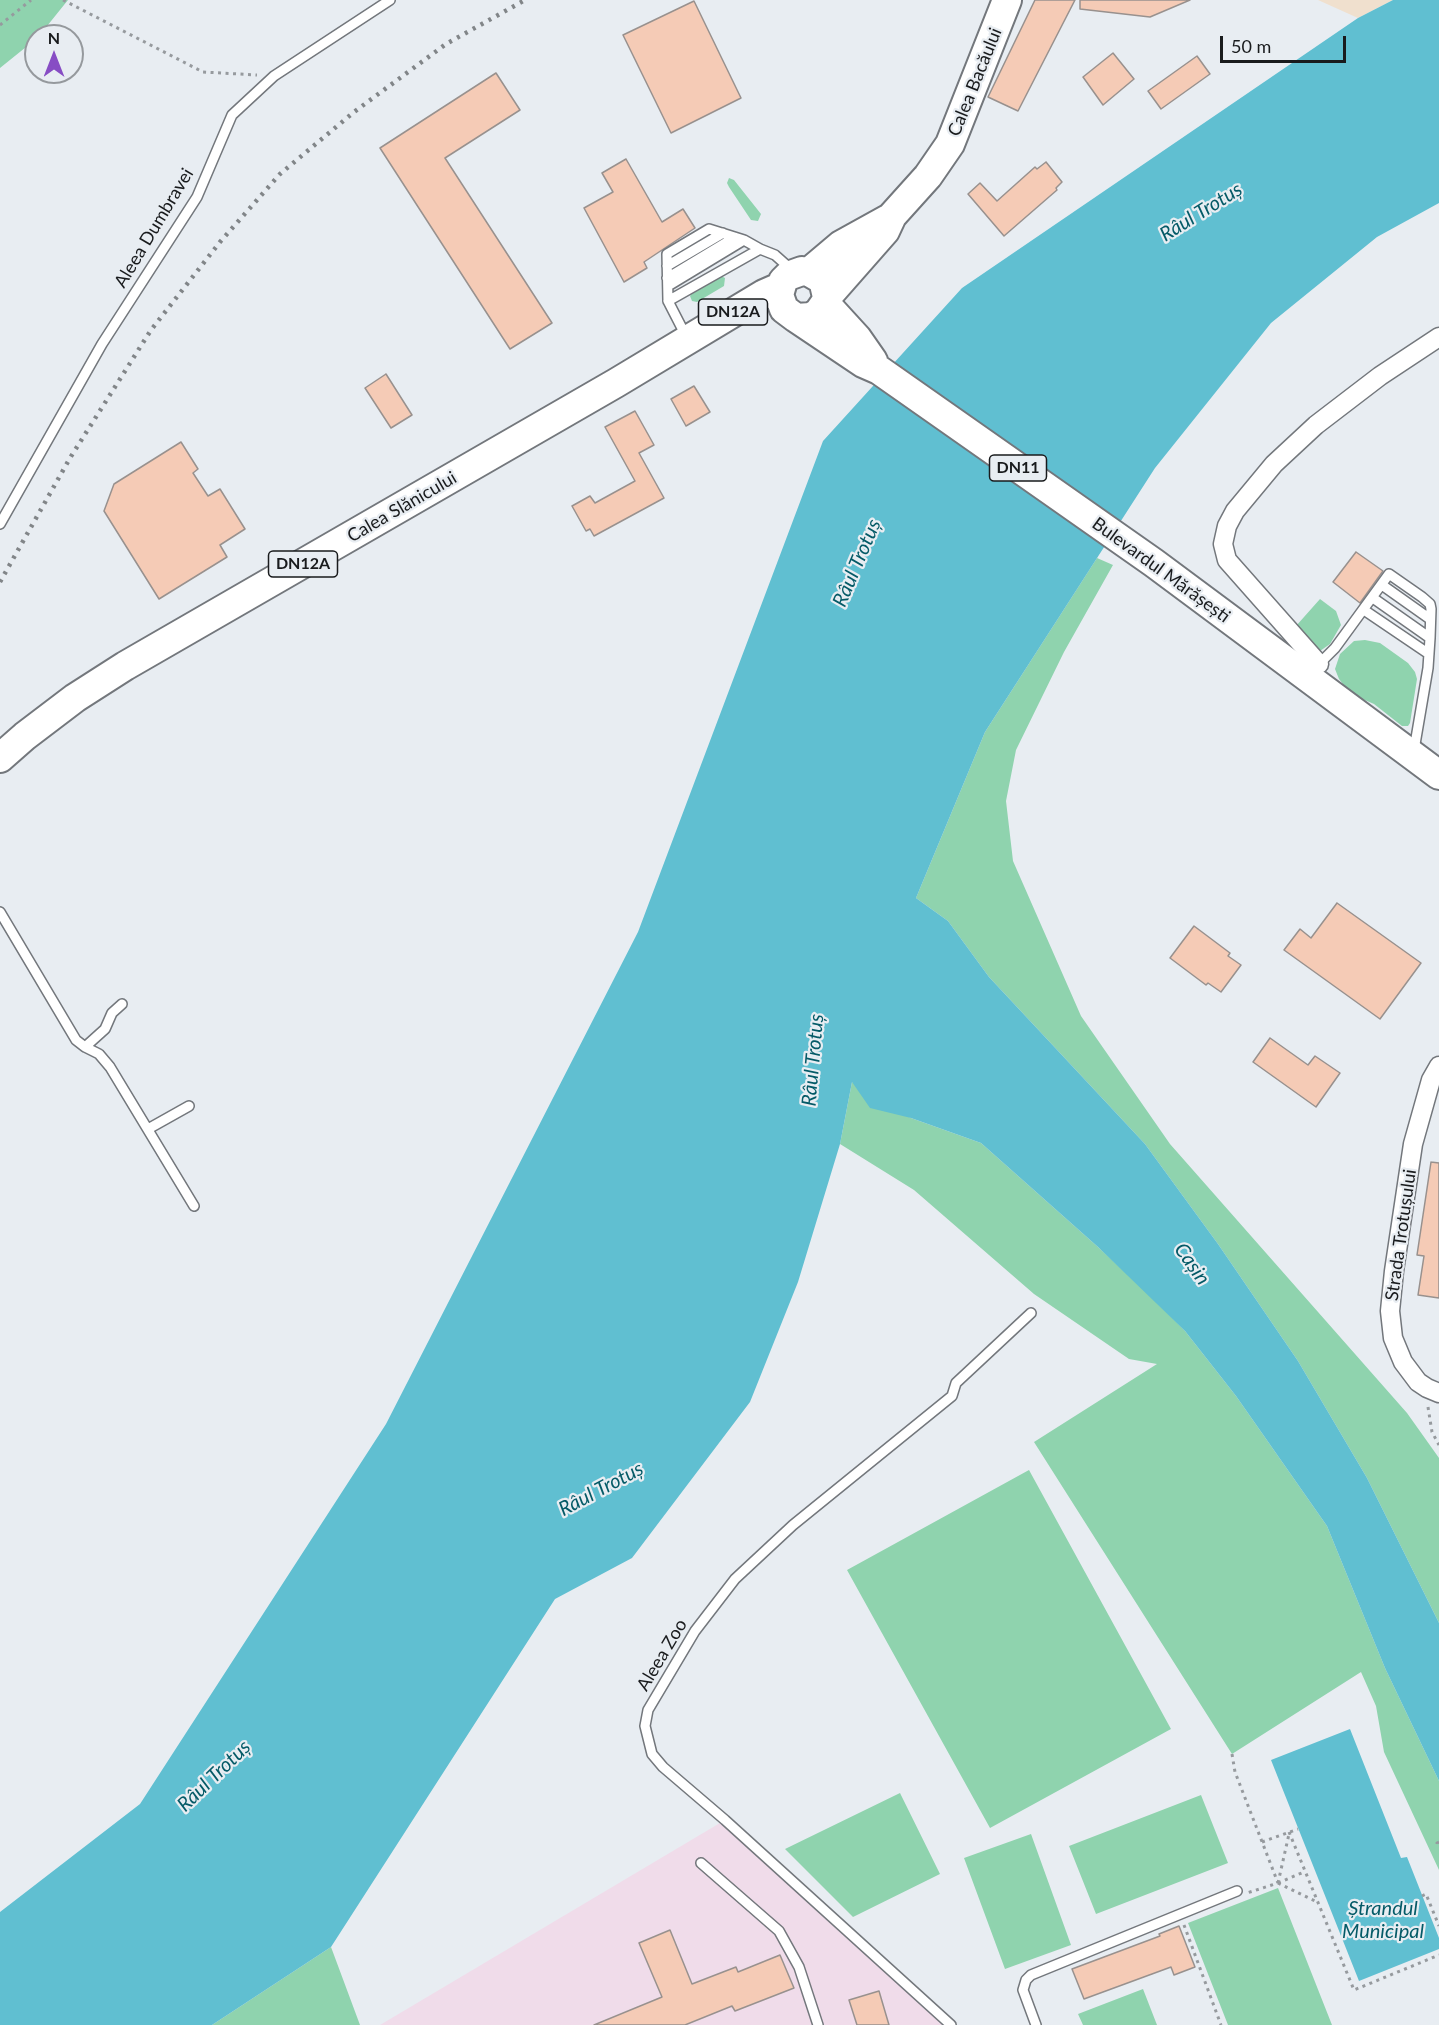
<!DOCTYPE html>
<meta charset="utf-8">
<style>
body{margin:0}
#map{position:relative;width:1439px;height:2025px;overflow:hidden;background:#e8edf2;font-family:Lato,sans-serif}
canvas{display:block}
.north{position:absolute;left:24px;top:24px;width:60px;height:60px;box-sizing:border-box;background:#e8edf2;border:2px solid #95999d;border-radius:50%;rotate:0deg;font-size:16px;font-weight:700;line-height:24px;text-align:center;color:#191b1d}
.north::after{content:'';display:block;margin:auto;width:21px;height:27px;background:#874dc4;clip-path:polygon(50% 0,100% 100%,50% 72%,0 100%)}
.scale{position:absolute;left:1220px;top:36px;width:126px;height:27px;box-sizing:border-box;border:3px solid #191b1d;border-top:0;padding-left:8px;font-size:18px;line-height:21px;white-space:nowrap;color:#191b1d;-webkit-text-stroke:4px #e8edf2;paint-order:stroke}
</style>
<div id="map">
<canvas width="1439" height="2025"></canvas>
<div class="north">N</div>
<div class="scale">50 m</div>
</div>
<script>
const g = document.querySelector('canvas').getContext('2d');
g.lineJoin = 'round';
function fill(path, color) { g.fillStyle = color; g.fill(path, 'evenodd'); }
const toPath = rows => new Path2D(rows.map(r => 'M' + r).join(''));
function trace(path, color, width, dash) { g.strokeStyle = color; g.lineWidth = width; g.lineCap = dash ? 'butt' : 'round'; g.setLineDash(dash || []); g.stroke(path); }
function write(font, color, halo, rows, align = 'center') {
  g.font = font + ' Lato,sans-serif'; g.lineWidth = 4.5; g.setLineDash([]); g.textBaseline = 'middle'; g.strokeStyle = halo; g.fillStyle = color; for (const [text, x, y, turn = 0] of rows) {
    g.save(); g.translate(x, y); g.rotate((+turn || 0) * Math.PI / 180); g.textAlign = isNaN(turn) ? turn : align; if (halo) g.strokeText(text, 0, 0); g.fillText(text, 0, 0); g.restore();
  }
}
fill(toPath([
 [1318,0,1393,0,1358,18]
]), '#f0e0ce');
fill(toPath([
 [725,1820,951,2025,380,2025]
]), '#f0dcea');
fill(toPath([
 [0,0,68,0,39,36,36,36,36,39,0,68],
 [729,178,734,180,761,214,758,221,751,220,729,187,727,183],
 [721,276,725,278,724,286,697,302,692,301,690,296,693,292],
 [1097,558,1113,565,1064,652,1016,750,1006,801,1013,861,1081,1016,1170,1144,1407,1413,1439,1458,1439,1623,1367,1478,1298,1361,1218,1244,1145,1144,989,977,948,921,916,898,985,732],
 [1320,599,1336,611,1341,625,1330,644,1320,651,1296,626],
 [1365,640,1380,643,1408,663,1415,672,1417,679,1410,723,1408,726,1402,726,1374,704,1351,694,1339,679,1335,669,1340,654,1354,641],
 [852,1082,911,1118,981,1143,1098,1247,1155,1300,1185,1331,1236,1396,1327,1526,1385,1668,1439,1781,1439,1870,1384,1752,1376,1706,1361,1672,1232,1754,1034,1442,1157,1364,1129,1359,1034,1294,914,1190,840,1144],
 [1029,1470,1171,1729,990,1828,847,1570],
 [900,1793,940,1874,853,1917,785,1849],
 [1201,1795,1228,1863,1096,1914,1069,1846],
 [1031,1834,1071,1945,1005,1969,964,1858],
 [1278,1888,1332,2025,1228,2025,1188,1923],
 [331,1947,360,2025,212,2025],
 [1143,1989,1157,2025,1083,2025,1078,2014]
]), '#8fd3ae');
fill(toPath([
 [1393,0,1439,0,1439,203,1377,237,1271,323,1155,468,985,732,916,898,948,921,989,977,1145,1144,1218,1244,1298,1361,1367,1478,1439,1623,1439,1781,1385,1668,1327,1526,1236,1396,1185,1331,1098,1247,981,1143,911,1118,870,1108,852,1082,840,1144,798,1282,750,1402,632,1558,555,1599,331,1947,212,2025,0,2025,0,1912,140,1804,386,1424,638,932,823,441,962,288,1358,18],
 [1350,1729,1401,1858,1407,1857,1439,1938,1439,1949,1359,1981,1271,1760]
]), '#60bfd1');
const building = toPath([
 [1035,0,1075,0,1018,111,988,97,1035,0],
 [1080,0,1190,0,1150,17,1080,9,1080,0],
 [694,1,741,98,671,133,623,35,694,1],
 [1113,53,1134,79,1103,105,1083,77,1113,53],
 [1197,56,1210,74,1161,109,1148,91,1197,56],
 [496,73,520,110,445,158,552,323,510,349,380,148,496,73],
 [626,159,662,222,683,209,695,228,644,262,647,268,624,282,584,208,613,192,602,173,626,159],
 [1046,162,1062,182,1056,188,1057,190,1004,236,968,194,980,183,997,201,1035,167,1037,169,1046,162],
 [386,374,412,415,391,428,365,388,386,374],
 [694,386,710,412,686,426,671,399,694,386],
 [635,411,654,445,639,453,664,498,594,536,590,529,586,531,572,506,590,496,595,503,635,481,605,427,635,411],
 [181,442,198,469,193,473,208,496,220,489,245,529,220,545,227,557,159,599,104,511,114,484,181,442],
 [1356,552,1383,571,1360,603,1333,582,1356,552],
 [1337,903,1421,963,1380,1019,1284,950,1300,929,1311,938,1337,903],
 [1194,926,1230,953,1228,956,1241,965,1221,992,1208,983,1206,985,1170,958,1194,926],
 [1270,1038,1308,1065,1315,1056,1340,1073,1316,1107,1253,1062,1270,1038],
 [1431,1162,1439,1163,1439,1298,1418,1295,1424,1256,1417,1255,1431,1162],
 [1179,1926,1195,1967,1174,1975,1171,1967,1084,1999,1072,1969,1160,1936,1159,1934,1179,1926],
 [670,1930,692,1984,736,1967,738,1972,780,1955,794,1988,735,2011,732,2006,685,2025,594,2025,662,1997,639,1943,670,1930],
 [879,1991,889,2025,857,2025,849,2000,879,1991]
]);
fill(building, '#f5cbb6');
trace(building, '#98918e', 1.5);
const service = toPath([
 [667,266,723,233],
 [667,278,735,237],
 [668,286,744,240],
 [668,301,667,254,709,229,744,240,760,249],
 [687,338,668,301,760,249,775,255,793,271],
 [0,524,102,344,197,197,232,115,274,76,390,0],
 [1382,585,1430,619],
 [1373,598,1430,638],
 [1364,610,1429,654],
 [1317,666,1335,648,1389,574,1422,597,1430,604,1431,609,1430,638,1428,668,1414,750],
 [0,912,76,1040,85,1047,99,1054,110,1067,194,1206],
 [85,1047,105,1029,112,1013,122,1004],
 [148,1129,189,1106],
 [701,1863,779,1931,799,1967,818,2025],
 [951,2025,725,1820,663,1767,652,1754,645,1726,648,1710,695,1631,735,1579,793,1525,952,1396,956,1383,1031,1313],
 [1036,2025,1023,1990,1026,1980,1031,1975,1237,1891]
]);
const minor = toPath([
 [1319,664,1227,560,1223,544,1227,526,1235,511,1274,464,1316,425,1380,376,1439,337],
 [1439,1066,1431,1080,1413,1144,1394,1271,1390,1311,1393,1338,1403,1362,1418,1382,1427,1388,1439,1393]
]);
const primary = toPath([
 [809,272,841,245,888,219],
 [827,297,824,284,821,279,809,272,802,271,788,276,783,281,779,295,784,309,796,318,811,317,818,313,825,303,827,297,885,231,892,216,928,176,950,144,1007,0],
 [825,303,857,338,873,361],
 [796,318,863,363,879,370,1154,563,1439,775],
 [0,758,25,736,75,698,125,666,616,383,764,294,780,287]
]);
trace(service, '#73777c', 12);
trace(minor, '#73777c', 21);
trace(primary, '#73777c', 32);
trace(toPath([
 [63,0,203,72,257,75],
 [0,25,31,0],
 [1428,1407,1432,1432,1439,1445],
 [1232,1754,1235,1772,1278,1883,1247,1893],
 [1289,1832,1354,1990,1439,1955],
 [1262,1842,1298,1829],
 [1439,1842,1437,1843,1439,1847],
 [1278,1883,1289,1834],
 [1278,1883,1317,1902],
 [1278,1883,1304,1872],
 [1422,1896,1426,1894,1439,1926],
 [1184,1925,1221,2025]
]), '#969a9e', 3, [3, 4.5]);
trace(service, '#fff', 9);
trace(minor, '#fff', 18);
trace(primary, '#fff', 28);
trace(toPath([
 [0,582,70,458,151,330,220,242,280,174,354,112,446,44,525,0]
]), '#818588', 4.5, [3, 6]);
for (const [x, y, w] of [
 [733,312,69],
 [1018,468,57],
 [303,564,69]
]) { const box = new Path2D(); box.roundRect(x - w / 2, y - 13, w, 26, 4.5); g.fillStyle = '#e8edf2'; g.fill(box); trace(box, '#191b1d', 1.5); }
write('bold 16px', '#191b1d', null, [
 ["DN12A",733,312],
 ["DN11",1018,468],
 ["DN12A",303,564]
]);
write('18px', '#191b1d', '#e8edf2', [
 ["Calea Bacăului",975,82,-68],
 ["Aleea Dumbravei",154,228,-59],
 ["Calea Slănicului",402,507,-30],
 ["Bulevardul Mărășești",1161,570,36],
 ["Strada Trotușului",1401,1235,-82],
 ["Aleea Zoo",662,1655,-59]
]);
write('italic 20px', '#045a67', '#e8edf2', [
 ["Râul Trotuș",1201,212,-32],
 ["Râul Trotuș",857,563,-67],
 ["Râul Trotuș",813,1060,-85],
 ["Cașin",1192,1264,55],
 ["Râul Trotuș",601,1489,-28],
 ["Râul Trotuș",214,1776,-44],
 ["Ștrandul",1383,1909],
 ["Municipal",1383,1932]
]);
</script>
